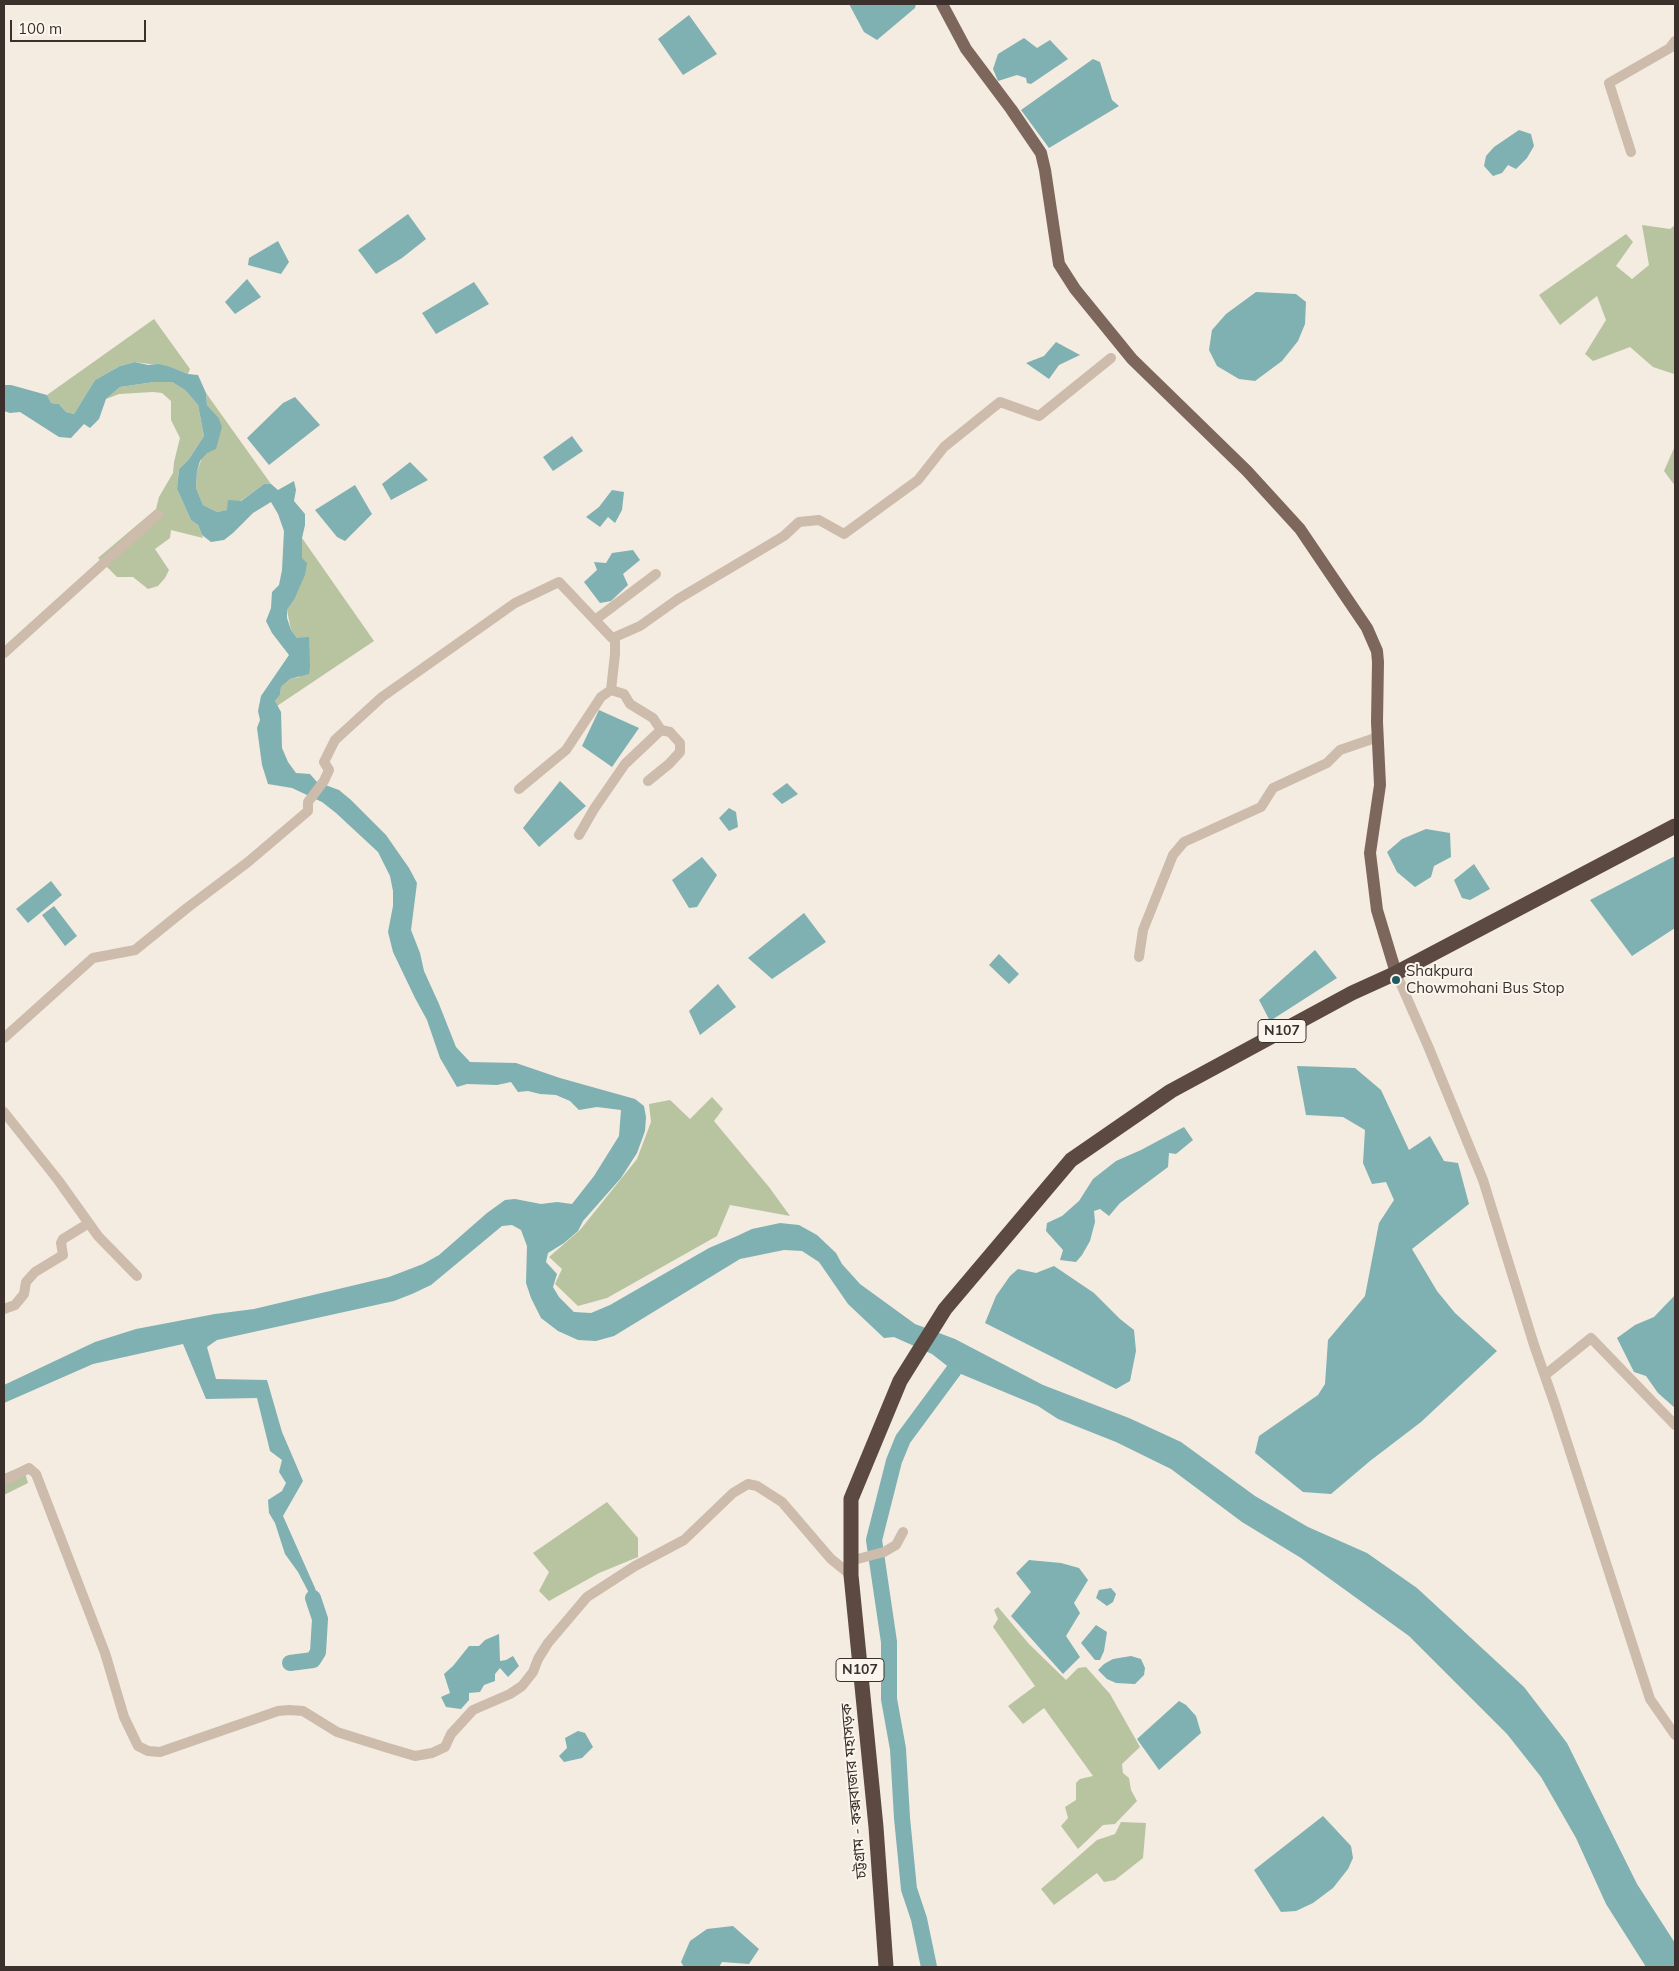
<!DOCTYPE html>
<meta charset="utf-8">
<style>
body{margin:0}
#map{position:relative;width:1679px;height:1971px;overflow:hidden;background:#f4ebe1;font-family:Mulish,sans-serif}
canvas{display:block}
.frame{position:absolute;inset:0;border:5px solid #3b302b;pointer-events:none}
.scale{position:absolute;left:10px;top:20px;width:136px;height:22px;box-sizing:border-box;border:2px solid #3b302b;border-top:0;padding-left:6px;font-size:15px;line-height:18px;white-space:nowrap;color:#3b302b;-webkit-text-stroke:4px #fbf5ee;paint-order:stroke}
</style>
<div id="map">
<canvas width="1679" height="1971"></canvas>
<div class="frame"></div>
<div class="scale">100 m</div>
</div>
<script>
const g = document.querySelector('canvas').getContext('2d');
g.lineJoin = 'round';
function fill(path, color) { g.fillStyle = color; g.fill(path, 'evenodd'); }
const toPath = rows => new Path2D(rows.map(r => 'M' + r).join(''));
function trace(path, color, width, dash) { g.strokeStyle = color; g.lineWidth = width; g.lineCap = dash ? 'butt' : 'round'; g.setLineDash(dash || []); g.stroke(path); }
function write(font, color, halo, rows, align = 'center') {
  g.font = font + ' Mulish,"Noto Sans Bengali",sans-serif'; g.lineWidth = 4; g.setLineDash([]); g.textBaseline = 'middle'; g.strokeStyle = halo; g.fillStyle = color; for (const [text, x, y, turn = 0] of rows) {
    g.save(); g.translate(x, y); g.rotate((+turn || 0) * Math.PI / 180); g.textAlign = isNaN(turn) ? turn : align; if (halo) g.strokeText(text, 0, 0); g.fillText(text, 0, 0); g.restore();
  }
}
fill(toPath([
 [1642,225,1670,229,1675,225,1675,376,1674,374,1653,367,1630,347,1593,361,1585,354,1606,320,1597,296,1560,325,1539,295,1626,234,1633,242,1616,266,1632,279,1649,265],
 [154,319,190,369,188,374,171,367,135,362,120,366,95,380,74,414,66,412,59,404,51,403,47,395],
 [154,382,172,382,185,390,198,405,204,436,189,459,179,469,177,489,191,520,198,525,203,538,171,530,170,538,155,549,169,570,165,578,158,586,148,589,133,577,117,577,98,558,156,509,159,497,173,473,174,462,180,438,171,420,171,401,162,393,153,392,119,394,106,399,120,387],
 [206,393,271,484,264,484,228,510,217,512,203,505,196,488,197,471,218,417,207,405],
 [1675,446,1675,486,1664,471],
 [302,538,374,641,277,706,275,701,280,695,281,687,290,679,300,677,297,638,291,630,287,610,294,600,302,558],
 [712,1097,723,1109,714,1121,769,1187,790,1216,730,1205,717,1236,607,1298,578,1306,555,1284,562,1269,549,1257,580,1230,637,1159,651,1122,649,1104,670,1100,690,1119],
 [23,1466,28,1483,4,1495,4,1474],
 [607,1502,638,1538,638,1557,599,1573,549,1601,539,1591,549,1572,533,1553],
 [998,1607,1029,1644,1066,1680,1078,1668,1086,1667,1110,1694,1140,1747,1122,1764,1123,1773,1129,1778,1131,1790,1137,1801,1115,1824,1103,1825,1078,1849,1061,1826,1068,1818,1065,1807,1076,1800,1076,1783,1080,1779,1093,1776,1044,1708,1023,1724,1008,1706,1035,1686,993,1627,998,1619,994,1610],
 [1121,1822,1146,1823,1143,1858,1115,1880,1104,1882,1097,1873,1054,1905,1041,1889,1097,1840,1115,1834]
]), '#b8c4a0');
fill(toPath([
 [849,4,916,4,915,8,877,40,864,32],
 [689,15,717,54,683,75,658,39],
 [1024,38,1037,48,1050,40,1068,59,1031,84,1027,83,1026,78,1017,75,998,81,993,69,998,54],
 [1093,59,1100,62,1112,100,1119,106,1049,148,1021,110],
 [1519,130,1531,134,1534,146,1527,158,1516,169,1508,165,1502,173,1493,176,1484,166,1486,156,1494,147],
 [408,214,426,239,402,258,376,274,358,250],
 [278,241,289,262,281,274,248,265,249,258],
 [247,279,261,297,235,314,225,302],
 [474,282,489,304,436,334,422,313],
 [1256,292,1296,294,1306,302,1305,324,1298,341,1282,361,1255,381,1239,379,1217,366,1209,350,1212,330,1226,314],
 [1056,342,1080,355,1059,365,1049,379,1026,363,1044,356],
 [135,362,148,365,159,364,171,367,188,374,198,375,206,393,207,405,218,417,222,427,216,449,207,453,200,461,197,471,196,488,203,505,217,512,227,510,228,500,241,501,264,484,271,484,278,490,294,481,296,490,294,501,305,514,305,525,302,538,302,558,307,563,305,575,300,586,294,600,287,610,287,618,291,630,297,638,309,637,310,667,309,674,290,679,281,687,280,695,275,701,281,712,282,748,288,762,296,773,310,774,317,782,339,790,351,800,386,835,409,868,417,883,411,930,420,953,424,971,439,1004,456,1047,470,1062,516,1063,560,1078,635,1099,644,1106,646,1117,645,1131,637,1153,621,1178,583,1221,578,1231,564,1243,548,1253,546,1262,557,1274,553,1287,559,1297,574,1312,591,1313,610,1305,709,1248,737,1236,752,1229,780,1223,799,1225,817,1235,836,1253,842,1264,860,1284,915,1324,955,1339,1043,1385,1129,1418,1181,1442,1255,1496,1308,1527,1367,1553,1417,1588,1524,1687,1567,1743,1637,1884,1675,1943,1675,1967,1646,1967,1606,1904,1576,1838,1541,1777,1507,1734,1409,1636,1301,1558,1242,1522,1171,1469,1116,1442,1058,1419,1038,1406,961,1374,946,1365,932,1354,894,1337,884,1338,848,1304,819,1262,802,1251,784,1250,740,1259,614,1336,596,1341,578,1340,558,1331,541,1318,531,1298,526,1283,527,1246,521,1230,512,1225,502,1226,431,1285,412,1294,394,1301,217,1340,207,1347,216,1379,267,1380,282,1432,303,1481,283,1516,315,1588,325,1618,315,1621,310,1595,298,1572,285,1554,275,1523,269,1513,268,1500,282,1491,286,1483,279,1472,282,1460,270,1451,257,1398,206,1399,183,1344,93,1364,4,1403,4,1385,95,1342,136,1329,215,1314,254,1309,389,1277,423,1264,439,1255,487,1213,505,1200,515,1199,541,1204,557,1202,572,1204,594,1176,619,1136,621,1110,597,1107,579,1110,570,1101,556,1095,540,1094,528,1091,518,1092,511,1082,497,1085,467,1084,457,1087,440,1058,427,1020,415,998,393,952,388,932,393,906,393,891,390,876,378,852,336,813,322,802,292,788,268,784,262,765,257,728,260,720,258,711,261,696,289,655,272,633,266,621,271,608,272,592,279,585,282,570,284,531,278,514,271,502,253,513,233,533,224,540,211,542,202,535,198,525,191,520,177,489,179,469,189,459,204,436,198,405,185,390,172,382,154,382,120,387,106,399,99,419,90,428,84,424,71,438,59,437,20,412,10,413,4,411,4,385,11,385,47,395,51,403,59,404,66,412,74,414,95,380,120,366],
 [295,397,320,425,269,465,247,438,283,403],
 [572,436,583,451,553,471,543,457],
 [410,462,428,480,391,500,382,484],
 [355,485,372,514,345,541,337,537,315,510],
 [612,490,624,492,622,510,615,523,608,517,600,527,586,517,599,507],
 [633,550,640,560,623,574,628,585,611,601,600,603,584,582,597,570,594,562,606,563,612,553],
 [599,710,639,728,612,767,582,746],
 [560,781,586,806,539,847,523,828],
 [787,783,798,794,782,804,772,794],
 [729,808,736,812,738,827,729,831,719,818],
 [1426,829,1450,833,1451,857,1434,866,1431,877,1415,887,1397,872,1387,852,1402,839],
 [1675,856,1675,928,1632,956,1590,900],
 [702,857,717,875,697,907,689,908,672,880],
 [1474,864,1490,889,1470,900,1462,898,1454,880],
 [51,881,62,895,28,923,16,909],
 [54,906,77,936,65,946,42,915],
 [804,913,826,942,772,979,748,958],
 [1315,950,1337,978,1270,1021,1259,1000],
 [999,954,1019,974,1009,984,989,965],
 [718,984,736,1007,700,1035,689,1011],
 [1297,1066,1355,1068,1381,1090,1409,1150,1430,1136,1444,1161,1458,1163,1469,1204,1412,1249,1437,1291,1455,1313,1497,1351,1421,1422,1370,1461,1331,1494,1303,1492,1255,1453,1259,1436,1318,1395,1325,1384,1328,1340,1365,1296,1379,1223,1394,1200,1386,1182,1372,1184,1363,1163,1365,1130,1343,1117,1306,1115],
 [1184,1127,1193,1140,1176,1154,1169,1153,1168,1167,1120,1203,1109,1216,1100,1209,1094,1211,1095,1222,1090,1241,1082,1255,1076,1262,1060,1260,1063,1250,1046,1231,1047,1223,1062,1216,1079,1201,1093,1179,1116,1161,1141,1150],
 [1054,1266,1094,1293,1120,1319,1134,1330,1136,1351,1130,1381,1116,1389,985,1323,996,1296,1010,1276,1018,1269,1036,1273],
 [1675,1295,1675,1408,1658,1393,1646,1376,1634,1372,1617,1338,1635,1325,1654,1317],
 [1029,1560,1061,1563,1079,1568,1088,1580,1074,1603,1080,1613,1066,1636,1080,1657,1063,1674,1011,1616,1031,1592,1016,1573],
 [1111,1588,1116,1594,1113,1602,1107,1606,1096,1598,1099,1590],
 [1096,1625,1107,1632,1104,1651,1100,1660,1095,1660,1081,1643],
 [499,1634,500,1661,506,1660,513,1656,519,1666,508,1677,500,1668,495,1674,495,1681,484,1685,480,1692,469,1693,469,1700,461,1709,446,1707,441,1697,450,1693,444,1674,453,1666,469,1646,479,1646,485,1640],
 [1131,1656,1141,1659,1145,1668,1144,1675,1135,1684,1116,1683,1107,1679,1098,1670,1104,1664,1113,1659],
 [1179,1701,1186,1705,1196,1716,1201,1733,1159,1770,1137,1739],
 [578,1731,585,1733,593,1747,582,1758,564,1762,559,1756,567,1748,565,1738],
 [1323,1816,1351,1846,1353,1858,1348,1869,1333,1888,1313,1903,1296,1911,1281,1912,1254,1870],
 [733,1926,759,1949,749,1964,722,1962,719,1967,684,1967,681,1962,690,1941,707,1929]
]), '#7fb0b2');
trace(toPath([
 [290,1663,313,1660,318,1652,320,1619,313,1598],
 [929,1967,919,1919,909,1889,902,1818,898,1749,889,1699,889,1642,874,1540,894,1461,903,1439,954,1370,956,1362]
]), '#7fb0b2', 16);
trace(toPath([
 [1631,152,1609,83,1670,48,1675,41],
 [595,620,656,574],
 [4,653,158,514],
 [611,690,624,694,630,704,653,718,661,730],
 [519,789,566,750,601,697,611,690,615,654,615,637],
 [579,835,594,809,625,764,661,730,670,732,680,743,680,752,669,764,648,781],
 [1139,957,1143,930,1173,855,1184,842,1261,807,1273,788,1327,763,1340,750,1378,737],
 [1396,973,1428,1046,1483,1180,1534,1345,1555,1405,1650,1699,1675,1735],
 [4,1038,93,958,135,950,187,908,248,862,308,811,308,802,324,781,329,770,324,762,335,740,382,697,515,603,559,582,612,638,615,637,640,626,678,599,784,536,799,522,819,520,844,534,918,480,944,447,1000,402,1039,416,1111,358],
 [4,1112,58,1180,98,1236,137,1276],
 [4,1309,15,1305,24,1294,26,1282,35,1272,63,1255,61,1243,63,1239,89,1223],
 [1545,1375,1591,1338,1675,1425],
 [4,1481,29,1468,36,1474,105,1653,124,1717,138,1746,148,1751,160,1752,278,1711,289,1710,303,1711,337,1732,388,1748,415,1756,432,1753,445,1747,451,1734,473,1710,510,1694,522,1686,533,1672,538,1659,548,1643,587,1597,635,1566,684,1540,733,1493,748,1484,757,1486,782,1502,831,1559,851,1575],
 [850,1561,884,1552,896,1545,903,1532]
]), '#cdbbac', 10);
trace(toPath([
 [942,4,966,49,1011,109,1041,153,1045,170,1059,264,1075,289,1132,359,1247,471,1300,529,1367,628,1377,651,1378,662,1377,722,1380,785,1370,853,1377,910,1396,973]
]), '#7d675c', 12);
trace(toPath([
 [886,1967,876,1827,851,1575,851,1499,900,1381,945,1309,1071,1160,1171,1091,1352,993,1396,973,1675,826]
]), '#5c4a42', 15);
for (const [x, y, r, color] of [
 [1396,980,5,"#1f5a5e"]
]) { const dot = new Path2D(); dot.arc(x, y, r, 0, 2 * Math.PI); g.fillStyle = color; g.fill(dot); trace(dot, '#fbf5ee', 2); }
for (const [x, y, w] of [
 [1282,1031,48],
 [860,1670,48]
]) { const box = new Path2D(); box.roundRect(x - w / 2, y - 11.5, w, 23, 4); g.fillStyle = '#fbf5ee'; g.fill(box); trace(box, '#3b302b', 1); }
write('bold 14px', '#3b302b', null, [
 ["N107",1282,1031],
 ["N107",860,1670]
]);
write('15px', '#3b302b', '#fbf5ee', [
 ["Shakpura",1406,971],
 ["Chowmohani Bus Stop",1406,988]
], 'left');
write('15px', '#3b302b', '#fbf5ee', [
 ["চট্টগ্রাম - কক্সবাজার মহাসড়ক",854,1791,-95]
]);
</script>
